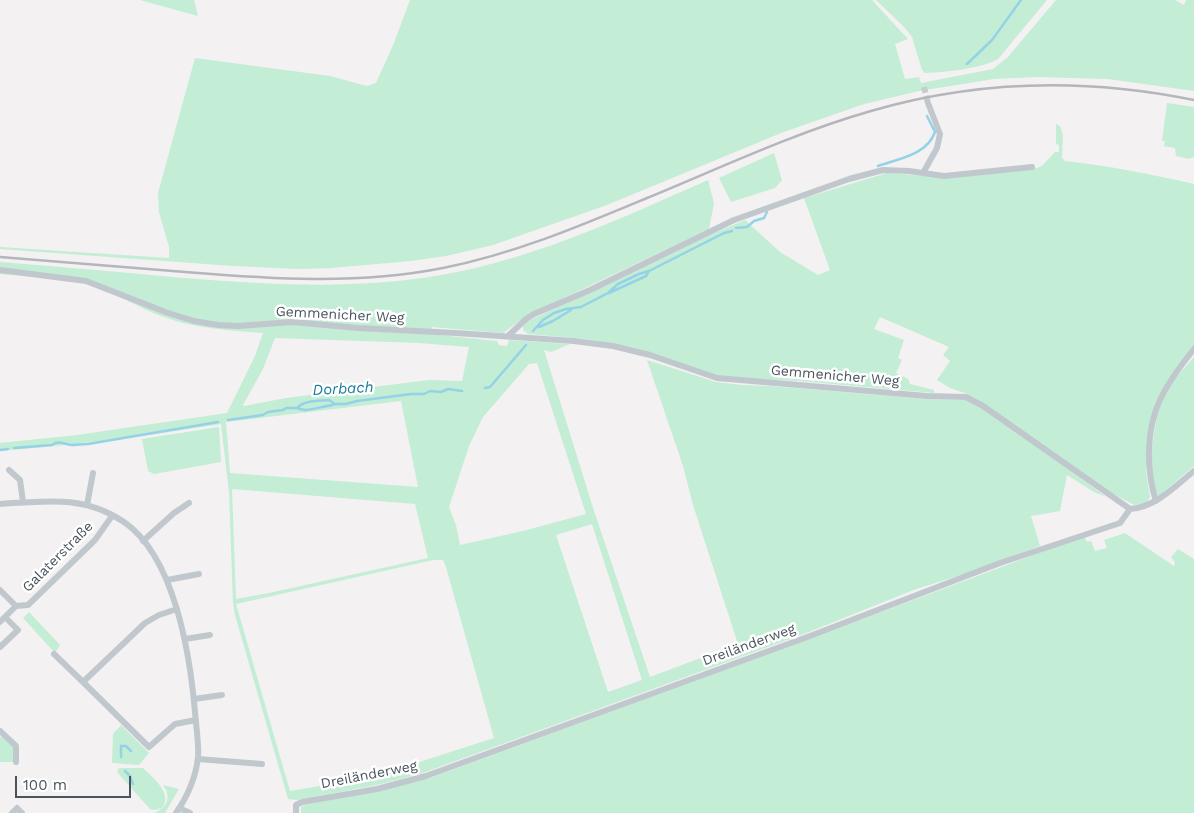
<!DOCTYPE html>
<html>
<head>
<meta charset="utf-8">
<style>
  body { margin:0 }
  #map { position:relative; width:1194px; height:813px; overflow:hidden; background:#f3f1f1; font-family:"Work Sans",sans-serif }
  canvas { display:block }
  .scale { position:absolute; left:15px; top:776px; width:116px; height:22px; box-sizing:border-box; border:2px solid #4a545d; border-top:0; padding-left:6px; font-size:15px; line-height:18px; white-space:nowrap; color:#4a545d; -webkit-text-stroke:4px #fff; paint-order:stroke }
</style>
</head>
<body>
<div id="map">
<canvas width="1194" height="813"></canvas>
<div class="scale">100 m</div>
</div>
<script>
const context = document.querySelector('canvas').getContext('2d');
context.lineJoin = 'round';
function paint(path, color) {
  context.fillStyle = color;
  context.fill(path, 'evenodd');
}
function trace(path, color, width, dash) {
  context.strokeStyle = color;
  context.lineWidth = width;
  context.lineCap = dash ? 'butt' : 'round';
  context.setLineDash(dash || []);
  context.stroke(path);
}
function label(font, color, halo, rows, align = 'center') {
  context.font = font + ' "Work Sans",sans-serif';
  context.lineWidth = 5;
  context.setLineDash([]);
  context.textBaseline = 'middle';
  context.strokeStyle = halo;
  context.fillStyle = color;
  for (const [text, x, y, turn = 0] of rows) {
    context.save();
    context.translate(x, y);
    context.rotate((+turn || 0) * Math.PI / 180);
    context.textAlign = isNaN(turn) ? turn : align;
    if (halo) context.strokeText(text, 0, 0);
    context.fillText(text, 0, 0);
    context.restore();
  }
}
const green = new Path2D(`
  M 140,0 L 194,0 L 198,16 Z
  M 410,0 L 872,0 L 908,39 L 895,44 L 905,79 L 919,77 L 921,83 L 993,69 L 1008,57 L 1056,0 L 1175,0 L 1184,5 L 1186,0 L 1194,0 L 1194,91 L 1108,79 L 1037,77 L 994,79 L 919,91 L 864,104 L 781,133 L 607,205 L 493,245 L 446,256 L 411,261 L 331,268 L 299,269 L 233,266 L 0,249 L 0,247 L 169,258 L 169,247 L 159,212 L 158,193 L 195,58 L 330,76 L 367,86 L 376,83 L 394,43 Z
  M 876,0 L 1047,0 L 998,59 C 979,69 947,72 925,73 L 922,70 L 912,37 L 904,27 Z
  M 1167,103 L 1194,107 L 1194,157 L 1189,159 L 1176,156 L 1175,148 L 1164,146 L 1165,141 L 1162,141 Z
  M 1056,124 L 1060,126 L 1063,135 L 1062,158 L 1065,161 C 1109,166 1151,174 1194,184 L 1194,346 L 1173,373 L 1148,441 L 1146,472 L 1150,497 C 1148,503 1141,504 1134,505 L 1071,471 L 1106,497 L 1094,492 L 1067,475 L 1060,511 L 1031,516 L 1040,546 L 971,572 L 916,589 L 809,632 L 420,774 L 377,785 L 297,800 L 288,799 L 235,615 L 233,602 L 229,492 L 221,424 C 147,436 74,445 0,451 L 0,443 L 77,435 L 227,413 L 255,356 L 263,333 C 229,330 194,329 161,316 C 136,307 114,291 87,284 C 59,277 29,277 0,274 L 0,262 C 54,266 108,271 162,276 C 254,284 349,291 441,275 C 534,259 622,218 708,180 L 714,203 L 709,229 L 526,316 L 503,333 L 432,327 L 431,334 L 497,341 L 499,345 L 507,346 L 509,340 L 570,344 L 551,352 L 544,350 L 594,511 L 650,677 L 738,644 L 693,505 L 683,466 L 647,360 L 716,382 L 742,385 L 770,386 L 926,399 L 958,400 L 967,394 L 950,388 L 937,380 L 950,361 L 943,355 L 949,347 L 880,317 L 874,329 L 904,340 L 898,358 L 902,360 L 896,373 L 908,379 L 910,384 L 934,390 L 934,393 L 799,381 L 749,379 L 718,376 L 635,348 L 586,339 L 528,334 L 523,330 L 523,327 L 526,322 L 693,242 L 745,220 L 780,252 L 818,275 L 830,270 L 804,198 L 887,173 L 942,177 L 1037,168 L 1042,166 L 1055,152 L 1059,152 L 1059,145 L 1056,144 ZM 275,338 L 419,343 L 469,347 L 462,381 L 429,380 L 286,398 L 244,406 L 243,405 L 263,369 ZM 537,363 L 586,514 L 523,531 L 460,545 L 456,525 L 449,507 L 469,446 L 483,417 L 529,364 ZM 401,401 L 418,487 L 230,473 L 226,422 ZM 232,489 L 415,504 L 428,558 L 269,593 L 236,599 ZM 592,524 L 642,680 L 608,692 L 556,535 ZM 433,560 L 443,560 L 446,567 L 494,738 L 373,777 L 290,791 L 236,604 Z
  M 774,153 L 782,180 L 775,188 L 731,202 L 719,178 Z
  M 1194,357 L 1194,466 L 1159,496 C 1144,482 1155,415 1163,397 C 1170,382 1184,369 1194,357 Z
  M 219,427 L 221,462 L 154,474 L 148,471 L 142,439 Z
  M 1125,533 L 1174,566 L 1175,562 L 1171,557 L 1178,549 L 1194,559 L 1194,813 L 301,813 L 301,807 L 304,805 L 430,778 L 812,638 L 1084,536 L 1087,542 L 1091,541 L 1095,551 L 1107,548 L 1104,540 Z
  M 29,612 L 60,645 L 55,653 L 23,618 Z
  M 121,725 L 149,753 L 139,765 L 112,763 L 113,734 Z
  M 4,735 L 16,746 L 16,762 L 0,762 L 0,737 Z
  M 119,768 L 143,768 C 153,778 173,793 162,808 L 154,810 L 150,809 L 117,772 Z
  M 163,785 L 179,789 L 165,813 L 154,813 C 167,808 172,797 163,785 Z`);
const stream = new Path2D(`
  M 967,64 L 992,40 L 1021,0
  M 878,166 C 898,159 927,155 935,132 L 927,116
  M 736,228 L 747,227 L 754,221 L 764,218 L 767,212
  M 609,293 L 646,276 L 649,271
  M 539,327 L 553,321 L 571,310
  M 533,331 L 543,320 L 554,313 L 566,309 L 581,307 L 608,293 L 618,284 L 639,274 L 649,271 L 724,233 L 732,231
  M 485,388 L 490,387 L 526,345
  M 297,408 C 300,409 303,410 306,410 C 307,410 334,405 335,404
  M 228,420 L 263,415 L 268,412 L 283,410 L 286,408 L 297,408 C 304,400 319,401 329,400 L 335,404 L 346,404 L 357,401 L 411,394 L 424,394 L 430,391 L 441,392 L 448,389 L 462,391
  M 14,448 L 52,445 C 58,440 64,444 71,445 C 77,445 82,444 88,444 L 218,422
  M 0,450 L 8,449
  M 121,757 L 121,746 L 126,746 L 131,751
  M 125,771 L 130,776 L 133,784`);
const minorTunnel = new Path2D(`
  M 924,87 L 928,103`);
const minor = new Path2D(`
  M 923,173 L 937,148 L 940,134 L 928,103
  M 0,270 L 86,281 L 168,313 L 194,321 L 218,325 L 238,326 L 292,322 L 358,328 L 456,333 L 574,341 L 613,346 L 650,355 L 717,378 L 927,396 L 966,397 L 983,406 L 1130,509
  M 508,336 L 526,319 L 534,314 L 590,290 L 734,220 L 849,179 L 883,170 L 909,171 L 944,176 L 1032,167
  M 9,470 L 20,480 L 23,502
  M 1156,501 C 1146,470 1146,430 1160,400 C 1168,382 1182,364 1194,349
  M 0,504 C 46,501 84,495 124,522 C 175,557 190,655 195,712 C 196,727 199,742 198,757 C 196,777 187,797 176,813
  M 87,505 L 93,473
  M 143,541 L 174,513 L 189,503
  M 167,580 L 199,574
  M 0,590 L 16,606 L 28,605 L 95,540 L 112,516
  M 177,609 L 159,615 L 145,623 L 83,682 L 149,747 L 175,724 L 196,720
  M 0,622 L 16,606
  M 185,639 L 210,635
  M 0,647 L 18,630 L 5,617
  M 54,654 L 83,682
  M 194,699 L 222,695
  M 0,731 L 16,746 L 16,762
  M 198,759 L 262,764
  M 179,808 L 190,813
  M 12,813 L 17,808 L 22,813
  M 296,813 L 296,805 L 302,802 L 377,789 L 426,776 L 810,636 L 1000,563 L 1120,523 L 1130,509 C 1156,507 1174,487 1194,471`);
const rail = new Path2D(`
  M 0,257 C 62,262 123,267 185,272 C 271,279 357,285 443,268 C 514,254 580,226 647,198 C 720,168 794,133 871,111 C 977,80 1086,78 1194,100`);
const streetNames = [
  ["Gemmenicher Weg",340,315,3],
  ["Gemmenicher Weg",835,376,5],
  ["Galaterstraße",58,557,-45],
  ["Dreiländerweg",749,645,-20],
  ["Dreiländerweg",369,775,-11]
];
const waterNames = [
  ["Dorbach",343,389,-3]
];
paint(green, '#c3edd5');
trace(stream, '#94d3e7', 2.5);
trace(minorTunnel, '#c9cacc', 6, [6, 3]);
trace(minor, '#c0c8ce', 6);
trace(rail, '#b4b6bb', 2.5);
label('14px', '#4a545d', '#fff', streetNames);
label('italic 15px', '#167c9d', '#fff', waterNames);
</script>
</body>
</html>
